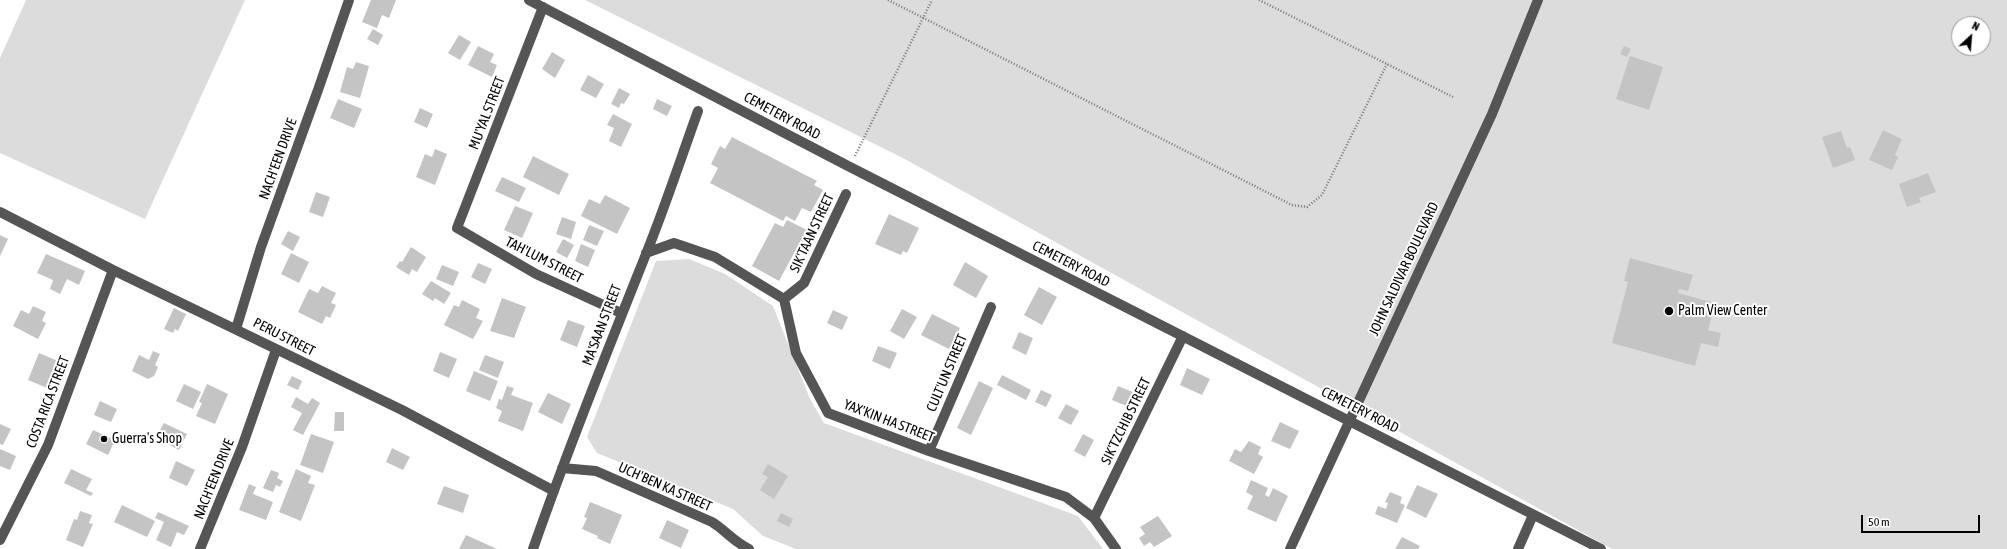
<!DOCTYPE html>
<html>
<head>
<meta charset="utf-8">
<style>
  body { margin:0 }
  #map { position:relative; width:2007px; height:549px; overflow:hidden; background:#fff; font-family:"Asap Condensed",sans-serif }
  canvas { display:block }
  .north { position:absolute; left:1951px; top:16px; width:40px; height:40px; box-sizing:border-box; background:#fff; border:1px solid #999; border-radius:50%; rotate:26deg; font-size:11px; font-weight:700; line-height:16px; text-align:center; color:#000 }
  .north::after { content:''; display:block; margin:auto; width:14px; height:18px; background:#000; clip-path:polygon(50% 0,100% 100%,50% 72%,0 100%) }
  .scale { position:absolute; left:1861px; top:515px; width:119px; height:18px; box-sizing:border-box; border:2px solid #000; border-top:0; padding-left:5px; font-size:12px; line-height:14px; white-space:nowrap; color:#000; -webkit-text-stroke:3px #fff; paint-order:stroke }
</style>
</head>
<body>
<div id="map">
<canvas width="2007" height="549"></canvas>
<div class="north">N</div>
<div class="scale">50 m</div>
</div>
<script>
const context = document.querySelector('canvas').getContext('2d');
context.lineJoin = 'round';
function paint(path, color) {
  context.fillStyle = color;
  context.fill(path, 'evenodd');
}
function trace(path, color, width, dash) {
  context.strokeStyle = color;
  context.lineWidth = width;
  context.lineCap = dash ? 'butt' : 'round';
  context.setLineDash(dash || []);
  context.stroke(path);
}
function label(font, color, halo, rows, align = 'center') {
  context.font = font + ' "Asap Condensed",sans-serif';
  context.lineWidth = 4;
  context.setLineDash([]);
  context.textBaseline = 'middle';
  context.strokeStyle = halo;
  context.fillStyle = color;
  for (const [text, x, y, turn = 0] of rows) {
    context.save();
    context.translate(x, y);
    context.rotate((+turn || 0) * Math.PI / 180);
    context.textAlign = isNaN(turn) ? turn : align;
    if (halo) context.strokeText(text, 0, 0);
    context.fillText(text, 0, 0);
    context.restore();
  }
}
const green = new Path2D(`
  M 26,0 L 245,0 L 145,219 L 0,153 L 0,58 Z
  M 585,0 L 2007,0 L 2007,549 L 1612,549 L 901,157 ZM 1959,24 L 1983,24 L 1983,48 L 1959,48 Z
  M 689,259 L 725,274 L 773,306 L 810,399 L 824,423 L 1078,516 L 1103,549 L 796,549 L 763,536 L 733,509 L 597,453 L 587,437 L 656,261 Z`);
const building = new Path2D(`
  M 371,0 L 396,0 L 389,18 L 382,15 L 377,28 L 362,22 Z
  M 373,29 L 383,35 L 378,45 L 367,39 Z
  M 459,35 L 471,42 L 460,60 L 448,53 Z
  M 478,46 L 494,54 L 490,62 L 497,65 L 492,77 L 468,65 Z
  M 1624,46 L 1631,49 L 1627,57 L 1620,54 Z
  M 552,52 L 565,60 L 555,78 L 542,69 Z
  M 1630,56 L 1663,67 L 1649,110 L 1616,99 Z
  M 356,62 L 369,66 L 360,98 L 340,92 L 347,67 L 353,69 Z
  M 588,75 L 604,84 L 596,98 L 580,90 Z
  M 619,88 L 630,94 L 624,104 L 621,103 L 619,108 L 611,104 Z
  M 338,99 L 362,109 L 354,128 L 330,118 Z
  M 657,99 L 672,106 L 667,116 L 653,109 Z
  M 420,108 L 433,114 L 427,128 L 414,122 Z
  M 613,114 L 632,124 L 621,147 L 609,141 L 614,128 L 607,125 Z
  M 1883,130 L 1902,139 L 1895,155 L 1898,157 L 1892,170 L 1869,160 Z
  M 1841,131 L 1847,148 L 1850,147 L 1855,160 L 1833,168 L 1822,137 Z
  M 732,137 L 817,181 L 814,185 L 823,190 L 811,212 L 802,208 L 795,221 L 786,216 L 783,221 L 710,183 L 718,168 L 711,164 L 720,146 L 725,149 Z
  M 435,149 L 447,154 L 435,185 L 416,177 L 425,154 L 432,157 Z
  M 533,156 L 569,174 L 559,195 L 523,177 Z
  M 1928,173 L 1936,192 L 1919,198 L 1921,202 L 1907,207 L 1899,184 Z
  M 502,177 L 526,188 L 519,202 L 495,191 Z
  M 316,192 L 330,197 L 323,217 L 309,212 Z
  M 605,195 L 630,208 L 617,234 L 581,216 L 589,199 L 600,204 Z
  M 515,206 L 533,213 L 522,238 L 504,230 Z
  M 889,214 L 919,228 L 907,253 L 903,251 L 901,255 L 875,244 Z
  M 562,217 L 576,222 L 571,239 L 556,234 Z
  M 787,220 L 809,231 L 803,242 L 801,240 L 779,281 L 752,266 L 775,223 L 783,227 Z
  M 589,225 L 604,231 L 597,246 L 583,240 Z
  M 288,231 L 300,237 L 293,251 L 281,244 Z
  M 0,235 L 8,239 L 0,256 Z
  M 563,239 L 574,245 L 567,258 L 556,252 Z
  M 581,244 L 595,250 L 588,267 L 575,261 Z
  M 411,247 L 426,257 L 417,272 L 412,269 L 409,275 L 396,267 L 400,261 L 402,262 Z
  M 291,253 L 309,262 L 299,283 L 281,274 Z
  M 46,254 L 85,271 L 79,285 L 67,279 L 60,294 L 50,289 L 53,280 L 37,273 Z
  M 1630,258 L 1693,275 L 1688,291 L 1679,289 L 1678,293 L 1715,303 L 1708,330 L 1721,333 L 1718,347 L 1701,343 L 1695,366 L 1612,343 L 1628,282 L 1624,281 Z
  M 965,262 L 988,276 L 976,298 L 953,285 Z
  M 478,263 L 492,269 L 485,284 L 471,277 Z
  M 442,265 L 459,272 L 453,286 L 436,279 Z
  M 431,281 L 451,293 L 444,304 L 435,298 L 433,301 L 422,294 Z
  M 322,286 L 336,293 L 331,303 L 336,305 L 330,318 L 326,316 L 322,324 L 298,312 L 309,289 L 318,293 Z
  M 1039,287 L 1057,297 L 1042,325 L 1024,315 Z
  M 502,298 L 526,307 L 514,338 L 490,331 Z
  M 462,300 L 480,309 L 476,318 L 483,321 L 473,339 L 444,325 L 454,305 L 459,307 Z
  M 33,306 L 46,312 L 42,321 L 46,323 L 38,339 L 13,326 L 21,310 L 29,314 Z
  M 174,308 L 186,314 L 178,331 L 175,329 L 173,333 L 164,329 Z
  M 902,309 L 917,317 L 904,339 L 890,331 Z
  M 833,310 L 848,317 L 842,330 L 827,323 Z
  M 932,314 L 960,328 L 949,349 L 921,335 Z
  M 568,320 L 585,326 L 577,347 L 560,340 Z
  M 1019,332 L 1033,338 L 1026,355 L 1012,348 Z
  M 878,346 L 897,353 L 890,369 L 872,361 Z
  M 153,351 L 160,354 L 155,365 L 158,367 L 154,376 L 148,379 L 132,371 L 139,355 L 149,360 Z
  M 440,352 L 457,359 L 449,378 L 433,371 Z
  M 39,353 L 58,361 L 47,388 L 28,380 Z
  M 485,355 L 504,362 L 498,378 L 479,370 Z
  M 1187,368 L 1210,379 L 1202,395 L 1180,385 Z
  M 474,371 L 498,381 L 490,401 L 466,391 Z
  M 1002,375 L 1031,390 L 1026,400 L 997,385 Z
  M 292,376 L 302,381 L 298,390 L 287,385 Z
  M 979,381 L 993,388 L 971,435 L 957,428 Z
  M 184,384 L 201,392 L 193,409 L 176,401 Z
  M 207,384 L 228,394 L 215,424 L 196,416 L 202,403 L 199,402 Z
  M 507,386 L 514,388 L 511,395 L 533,403 L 523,431 L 498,421 L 502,411 L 496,408 L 499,399 L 502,400 Z
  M 1118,386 L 1135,393 L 1129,407 L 1112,400 Z
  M 1041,390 L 1052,395 L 1046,407 L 1035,402 Z
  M 548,393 L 571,404 L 562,424 L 538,412 Z
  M 296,397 L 308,404 L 312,398 L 320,403 L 303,435 L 293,430 L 302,413 L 291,407 Z
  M 100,401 L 117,409 L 111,422 L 94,415 Z
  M 1066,404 L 1079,411 L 1071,425 L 1058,418 Z
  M 335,412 L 344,412 L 344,431 L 334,431 Z
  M 1280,422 L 1299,431 L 1290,449 L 1271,441 Z
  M 164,423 L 187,434 L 179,450 L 161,440 L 165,432 L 160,430 Z
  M 0,424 L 11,429 L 3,445 L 0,444 Z
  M 93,430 L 115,440 L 108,455 L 86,444 Z
  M 311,434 L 334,442 L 323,473 L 300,465 Z
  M 1083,434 L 1094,440 L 1085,457 L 1074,451 Z
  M 1249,441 L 1261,447 L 1258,454 L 1263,457 L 1254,474 L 1229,461 L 1235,449 L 1241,452 Z
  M 392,448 L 410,457 L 403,470 L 386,462 Z
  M 0,449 L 16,456 L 10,470 L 0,466 Z
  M 176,461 L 195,470 L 187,486 L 169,478 Z
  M 768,464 L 788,476 L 774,499 L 760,490 L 768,477 L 762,474 Z
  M 71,469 L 92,479 L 86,490 L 93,493 L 91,496 L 64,483 Z
  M 296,469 L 311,476 L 308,483 L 315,485 L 301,521 L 279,512 Z
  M 271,470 L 279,473 L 277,478 L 283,481 L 280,487 L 276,485 L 273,492 L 263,488 Z
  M 1251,480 L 1268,488 L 1265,495 L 1269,497 L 1273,488 L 1288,496 L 1276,522 L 1247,509 L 1253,496 L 1246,492 Z
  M 249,484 L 256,487 L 253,494 L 273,502 L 266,520 L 239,510 Z
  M 1417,485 L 1438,494 L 1426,518 L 1406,508 Z
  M 444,486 L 469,495 L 463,513 L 437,504 Z
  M 1390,492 L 1402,497 L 1400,503 L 1405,505 L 1397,523 L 1375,514 L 1378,506 L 1386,509 L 1388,503 L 1385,502 Z
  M 590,502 L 622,515 L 610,544 L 597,538 L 598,536 L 582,529 L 587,518 L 584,517 Z
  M 122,505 L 155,521 L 147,537 L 114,522 Z
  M 80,511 L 92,515 L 89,523 L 93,524 L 83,547 L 66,540 L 74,519 L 77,520 Z
  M 158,512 L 189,526 L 184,535 L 177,532 L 171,547 L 156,540 L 164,522 L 155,518 Z
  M 781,513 L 793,519 L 789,527 L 777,521 Z
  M 1158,516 L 1172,536 L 1154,547 L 1150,542 L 1144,546 L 1139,538 L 1145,534 L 1140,527 Z
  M 667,520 L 689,530 L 681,548 L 659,538 Z
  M 466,535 L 497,549 L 459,549 Z
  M 1402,537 L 1420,546 L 1418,549 L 1395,549 Z`);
const path = new Path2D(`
  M 888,0 L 1292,205 L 1307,207 L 1322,195 L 1387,64
  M 1259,0 L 1453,97
  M 855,156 L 932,0`);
const minor = new Path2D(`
  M 529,0 L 850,167 L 1601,549
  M 543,7 L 457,228 L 536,274 L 621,313
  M 0,212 L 113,270 L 402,410 L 554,491
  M 646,253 L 674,243 L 715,257 L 784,299 L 796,353 L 828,413 L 929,451 L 1066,497 L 1094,518 L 1116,549
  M 784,299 L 804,283 L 846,194
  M 236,329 L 261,247 L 318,90 L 349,0
  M 929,451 L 991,307
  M 562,468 L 596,471 L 712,522 C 725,530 734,542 749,549
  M 1094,518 L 1183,336
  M 0,540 L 48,445 L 113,270
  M 200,549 L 242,447 L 276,350
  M 533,549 C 568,449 607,352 646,254 C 665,207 681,158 698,111
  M 1290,549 L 1492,114 L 1538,0
  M 1518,549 L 1533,515`);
const markers = [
  [1669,311,5,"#000"],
  [104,439,4,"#000"]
];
const streetNames = [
  ["MU'YAL STREET",487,113,-69],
  ["CEMETERY ROAD",782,116,28],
  ["NACH'EEN DRIVE",278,159,-70],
  ["SIK'TAAN STREET",812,233,-65],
  ["TAH'LUM STREET",544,260,27],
  ["CEMETERY ROAD",1071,264,27],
  ["JOHN SALDIVAR BOULEVARD",1404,269,-65],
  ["MA'SAAN STREET",602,325,-69],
  ["PERU STREET",284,337,27],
  ["CULT'UN STREET",947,373,-67],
  ["COSTA RICA STREET",48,402,-69],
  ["CEMETERY ROAD",1360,410,27],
  ["YAX'KIN HA STREET",889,421,21],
  ["SIK'TZCHIB STREET",1126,421,-64],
  ["NACH'EEN DRIVE",214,479,-68],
  ["UCH'BEN KA STREET",665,487,24]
];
const poiNames = [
  ["Palm View Center",1678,311],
  ["Guerra's Shop",112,439]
];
paint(green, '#dcdcdc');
paint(building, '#c4c4c4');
trace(path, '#777', 2.5, [1, 2]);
trace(minor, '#555', 10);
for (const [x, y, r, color] of markers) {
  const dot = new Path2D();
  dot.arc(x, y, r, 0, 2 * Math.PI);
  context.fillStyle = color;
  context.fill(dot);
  trace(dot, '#fff', 1.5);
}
label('14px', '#000', '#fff', streetNames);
label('14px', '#000', '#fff', poiNames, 'left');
</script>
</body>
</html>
